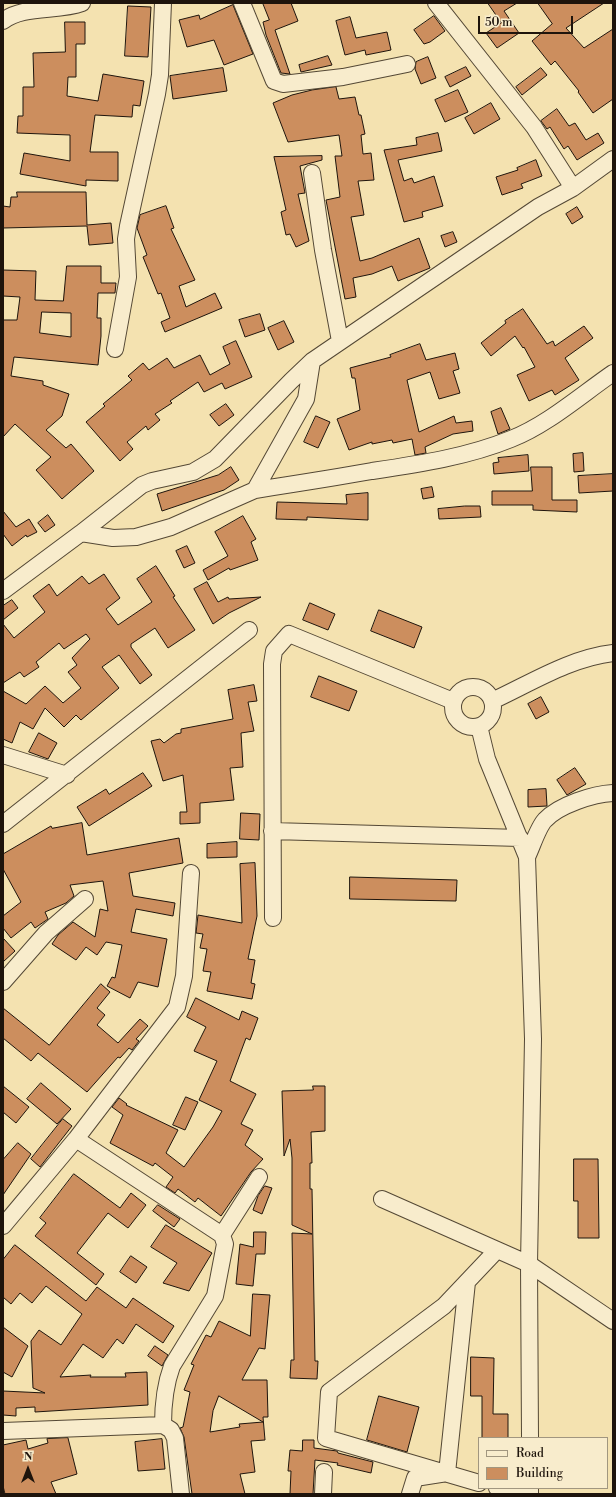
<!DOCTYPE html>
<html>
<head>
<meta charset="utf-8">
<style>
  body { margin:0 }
  #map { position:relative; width:616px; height:1497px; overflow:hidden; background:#f4e2b0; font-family:"Libre Bodoni",serif }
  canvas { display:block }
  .frame { position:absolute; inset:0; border:4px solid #1e140c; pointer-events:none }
  .legend { position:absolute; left:478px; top:1437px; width:130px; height:52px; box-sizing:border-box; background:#f8eccc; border:1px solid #a1967f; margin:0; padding:5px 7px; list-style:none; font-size:12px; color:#1e140c }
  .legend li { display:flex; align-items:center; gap:8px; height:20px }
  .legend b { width:20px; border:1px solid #a1967f }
  .north { position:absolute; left:8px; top:1449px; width:40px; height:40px; -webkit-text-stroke:3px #f8eccc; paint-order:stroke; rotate:0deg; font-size:11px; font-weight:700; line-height:16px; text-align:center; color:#1e140c }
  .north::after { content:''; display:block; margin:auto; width:14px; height:18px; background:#1e140c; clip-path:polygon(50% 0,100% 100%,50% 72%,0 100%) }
  .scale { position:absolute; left:478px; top:16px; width:95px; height:18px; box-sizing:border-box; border:2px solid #1e140c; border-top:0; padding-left:5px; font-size:12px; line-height:14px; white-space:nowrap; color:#1e140c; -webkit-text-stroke:3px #f8eccc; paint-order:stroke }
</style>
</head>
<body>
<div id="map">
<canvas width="616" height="1497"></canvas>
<div class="frame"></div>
<ul class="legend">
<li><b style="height:5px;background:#f8eccc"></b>Road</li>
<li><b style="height:11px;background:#cc8e5e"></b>Building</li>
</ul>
<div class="north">N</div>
<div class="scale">50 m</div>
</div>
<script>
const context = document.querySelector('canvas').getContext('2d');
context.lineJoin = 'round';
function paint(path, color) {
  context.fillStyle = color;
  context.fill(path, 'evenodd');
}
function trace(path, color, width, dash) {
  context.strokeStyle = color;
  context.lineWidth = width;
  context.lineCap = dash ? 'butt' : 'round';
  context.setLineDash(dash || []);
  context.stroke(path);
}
const building = new Path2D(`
  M 263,3 L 291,3 L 298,21 L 275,30 L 290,74 L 281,73 L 266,35 L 263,22 L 269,20 Z
  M 488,3 L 517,3 L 504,11 L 519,33 L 497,48 L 486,33 L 501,23 Z
  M 538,3 L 604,3 L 566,28 L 584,48 L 613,29 L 613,99 L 593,113 L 578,92 L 579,91 L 555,61 L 551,65 L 532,41 L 552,24 Z
  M 233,5 L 253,54 L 224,65 L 214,40 L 187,47 L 179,20 L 199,15 L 200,19 Z
  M 128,6 L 151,7 L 148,57 L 125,56 Z
  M 434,16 L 445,31 L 430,42 L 424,44 L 414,30 Z
  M 350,17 L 356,38 L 387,32 L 391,50 L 366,55 L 365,50 L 345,55 L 336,21 Z
  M 65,22 L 85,22 L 85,44 L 76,44 L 76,77 L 68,77 L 67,96 L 98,101 L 103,74 L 144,81 L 140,106 L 133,105 L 132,117 L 95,115 L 90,152 L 118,152 L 118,181 L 86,180 L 86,186 L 20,174 L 24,153 L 70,161 L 70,135 L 17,133 L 18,116 L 23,116 L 23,87 L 34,87 L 33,53 L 65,52 Z
  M 328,56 L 332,65 L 301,72 L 299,65 Z
  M 428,57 L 436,78 L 421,84 L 415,69 L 416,62 Z
  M 466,67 L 471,76 L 450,87 L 445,77 Z
  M 223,68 L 227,91 L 173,99 L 170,76 Z
  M 541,68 L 547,75 L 522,95 L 516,87 Z
  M 336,87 L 339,99 L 355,97 L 359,115 L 361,115 L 365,134 L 361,135 L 363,154 L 371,153 L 374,180 L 358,181 L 364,215 L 351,217 L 360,261 L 372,258 L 419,238 L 430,268 L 398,281 L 392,266 L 372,274 L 353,278 L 356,297 L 345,299 L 326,200 L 340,197 L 335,156 L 342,156 L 339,135 L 288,142 L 273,103 L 292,95 L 312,90 Z
  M 458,90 L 468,112 L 445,122 L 435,100 Z
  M 491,103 L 500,119 L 474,134 L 465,118 Z
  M 557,109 L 569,126 L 575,123 L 586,140 L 598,133 L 604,143 L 577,160 L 568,146 L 564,149 L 550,127 L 547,129 L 541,121 Z
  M 438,133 L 442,151 L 398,160 L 404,181 L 412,178 L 414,183 L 434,176 L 443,206 L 422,212 L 423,217 L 404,222 L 384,150 L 417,145 L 416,138 Z
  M 322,156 L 322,160 L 300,166 L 305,193 L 298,194 L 309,241 L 296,247 L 290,234 L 286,235 L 281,212 L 286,210 L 274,157 Z
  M 536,160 L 542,176 L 521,184 L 523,188 L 502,195 L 496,177 L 518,170 L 517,168 Z
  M 17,192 L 86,192 L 87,225 L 111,223 L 113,243 L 89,245 L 87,226 L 3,228 L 3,206 L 10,207 L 11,197 L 17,197 Z
  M 166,206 L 174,228 L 171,229 L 195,280 L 179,286 L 186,307 L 215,293 L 222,308 L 165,332 L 161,322 L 170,318 L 161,293 L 158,294 L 143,257 L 147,255 L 137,228 L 140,215 Z
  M 577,207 L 583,217 L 572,224 L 566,214 Z
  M 453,232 L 457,242 L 445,247 L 441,236 Z
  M 67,266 L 101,266 L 101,283 L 116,283 L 115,293 L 98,293 L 97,318 L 101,318 L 101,336 L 98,365 L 14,357 L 11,376 L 43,381 L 43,385 L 69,394 L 62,416 L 46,430 L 66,448 L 71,444 L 94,471 L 62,499 L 36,470 L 51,457 L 15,424 L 3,437 L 3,320 L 17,320 L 20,297 L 3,296 L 3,270 L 36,271 L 35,300 L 63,301 ZM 42,312 L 71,313 L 71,337 L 40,333 Z
  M 523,309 L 547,344 L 553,341 L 555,346 L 584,326 L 593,338 L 565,358 L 579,380 L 555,395 L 552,390 L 529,401 L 517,375 L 535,367 L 524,347 L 523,348 L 515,336 L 491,356 L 481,343 L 506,323 L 505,321 Z
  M 260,314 L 265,330 L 245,337 L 239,320 Z
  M 284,321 L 294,342 L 278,350 L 268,328 Z
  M 236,341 L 252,377 L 225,389 L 222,383 L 204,392 L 198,382 L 170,401 L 172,403 L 155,414 L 160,420 L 148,430 L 146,426 L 127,442 L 133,449 L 120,461 L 86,422 L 105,406 L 103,404 L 132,380 L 128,376 L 143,363 L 149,370 L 167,358 L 174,368 L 200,355 L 210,375 L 230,364 L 223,347 Z
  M 420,344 L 426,360 L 455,353 L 459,369 L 453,371 L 460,393 L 439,399 L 430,372 L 407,380 L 419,432 L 454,416 L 456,423 L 472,421 L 473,431 L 453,434 L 425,447 L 426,453 L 415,455 L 412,439 L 393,443 L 392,440 L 372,444 L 372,442 L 349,450 L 337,419 L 360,410 L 355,378 L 352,378 L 350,368 L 391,357 L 390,355 Z
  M 226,404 L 234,415 L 219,426 L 210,415 Z
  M 501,408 L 510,429 L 498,434 L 491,412 Z
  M 316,416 L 330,422 L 318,448 L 304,442 Z
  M 583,453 L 584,471 L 574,472 L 573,454 Z
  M 528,455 L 529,471 L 494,474 L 493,463 L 499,462 L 498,458 Z
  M 231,467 L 239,480 L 224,490 L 162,511 L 157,494 L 218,475 Z
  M 531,467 L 552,467 L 552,500 L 577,500 L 577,512 L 533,510 L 533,505 L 492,505 L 492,491 L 532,491 Z
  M 613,474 L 613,491 L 579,493 L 578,476 Z
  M 432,487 L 434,497 L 423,499 L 421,489 Z
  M 368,493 L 368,520 L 307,517 L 307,520 L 276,519 L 277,502 L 347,504 L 346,495 Z
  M 465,506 L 480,506 L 481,517 L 439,519 L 438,509 Z
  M 3,511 L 16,527 L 29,519 L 37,532 L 27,537 L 26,535 L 12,546 L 3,534 Z
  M 48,515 L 55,525 L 45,532 L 38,523 Z
  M 243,516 L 256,539 L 251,542 L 258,560 L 230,570 L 229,568 L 208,580 L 203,570 L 228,556 L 215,532 Z
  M 187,546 L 195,563 L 184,568 L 176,551 Z
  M 156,566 L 175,596 L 173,597 L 195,630 L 168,648 L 155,628 L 131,644 L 131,647 L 152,675 L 140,684 L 119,655 L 102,667 L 119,688 L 81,720 L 76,715 L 64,727 L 45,708 L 33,729 L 20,722 L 12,743 L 3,739 L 3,691 L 26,704 L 45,686 L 63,703 L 81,688 L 68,672 L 77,665 L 72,658 L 90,639 L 86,634 L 64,649 L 59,643 L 36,662 L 39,667 L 24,677 L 20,672 L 3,683 L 3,624 L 14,638 L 45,612 L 33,596 L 49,584 L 57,596 L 82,576 L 89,584 L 104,574 L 120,598 L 106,609 L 118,625 L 152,602 L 137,579 Z
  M 207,582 L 218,602 L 228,597 L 229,599 L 261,597 L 229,613 L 213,624 L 194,589 Z
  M 12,600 L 18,608 L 3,620 L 3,606 Z
  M 310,603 L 335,614 L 328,630 L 303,620 Z
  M 379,610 L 422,627 L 414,648 L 371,631 Z
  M 319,676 L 357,691 L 349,711 L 311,697 Z
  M 254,685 L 257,701 L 248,702 L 254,731 L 241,733 L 243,767 L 230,768 L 234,800 L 200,803 L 200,823 L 180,824 L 180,812 L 187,812 L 183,775 L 163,781 L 151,741 L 160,739 L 164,743 L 176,734 L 181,733 L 181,729 L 233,719 L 228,690 Z
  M 541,697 L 549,712 L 536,719 L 528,704 Z
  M 39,733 L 57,743 L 48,759 L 29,752 Z
  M 575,768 L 586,784 L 567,795 L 557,780 Z
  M 143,773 L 152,786 L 89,826 L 77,807 L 106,789 L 109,794 Z
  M 546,789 L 547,806 L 528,807 L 528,790 Z
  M 241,813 L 260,814 L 259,840 L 240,839 Z
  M 82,823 L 87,855 L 179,838 L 183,863 L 129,873 L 133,896 L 175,903 L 173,916 L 136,909 L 131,932 L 167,939 L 158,987 L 138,982 L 130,998 L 107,986 L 112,977 L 115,978 L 122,945 L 106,942 L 97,955 L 86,947 L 76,960 L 52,944 L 58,935 L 73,922 L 95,937 L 100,909 L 108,911 L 103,881 L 70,885 L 74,896 L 66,903 L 45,912 L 48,919 L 35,928 L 31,922 L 11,938 L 3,928 L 3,916 L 21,902 L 3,869 L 3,854 L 51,826 L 52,828 Z
  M 237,842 L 237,857 L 207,858 L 207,844 Z
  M 255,863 L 257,916 L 248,959 L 255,960 L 251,983 L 255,984 L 252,999 L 207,991 L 211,972 L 203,971 L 207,949 L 200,948 L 203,934 L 196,933 L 198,915 L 242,923 L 240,864 Z
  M 350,877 L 457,880 L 456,901 L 350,899 Z
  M 3,938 L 15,951 L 3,962 Z
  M 101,984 L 110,992 L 97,1008 L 105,1015 L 97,1025 L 118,1043 L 140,1019 L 148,1026 L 136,1039 L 139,1041 L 132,1050 L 129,1048 L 120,1058 L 118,1057 L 87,1092 L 38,1053 L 31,1061 L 3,1038 L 3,1008 L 49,1045 Z
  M 196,998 L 239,1020 L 242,1011 L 258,1018 L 250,1040 L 246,1038 L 230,1081 L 256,1094 L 241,1124 L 253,1130 L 245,1145 L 263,1159 L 251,1172 L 221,1216 L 198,1198 L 195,1202 L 178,1189 L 175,1193 L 166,1187 L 173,1177 L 155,1163 L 153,1166 L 110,1143 L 123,1115 L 112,1107 L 119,1098 L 127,1104 L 126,1105 L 178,1130 L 166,1153 L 184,1167 L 213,1127 L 222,1111 L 199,1100 L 217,1061 L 194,1051 L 206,1027 L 187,1017 Z
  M 41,1083 L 71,1109 L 57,1124 L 27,1099 Z
  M 3,1086 L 29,1107 L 16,1123 L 3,1112 Z
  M 313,1086 L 325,1086 L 325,1131 L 311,1132 L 312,1163 L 310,1163 L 310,1189 L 312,1189 L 315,1361 L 318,1361 L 317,1379 L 290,1378 L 291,1360 L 294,1360 L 292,1233 L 312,1234 L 292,1225 L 292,1158 L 290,1139 L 284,1156 L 282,1091 L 313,1090 Z
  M 186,1097 L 198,1102 L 185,1130 L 173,1125 Z
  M 63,1119 L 72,1126 L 40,1167 L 31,1159 Z
  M 18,1143 L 31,1154 L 3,1195 L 3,1160 Z
  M 574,1159 L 598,1159 L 599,1238 L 578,1238 L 578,1201 L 574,1201 Z
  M 74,1174 L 120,1208 L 131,1193 L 146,1205 L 128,1228 L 108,1213 L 77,1253 L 104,1274 L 96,1285 L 35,1236 L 46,1223 L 40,1218 Z
  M 265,1186 L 272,1188 L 262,1214 L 253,1210 L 258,1196 Z
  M 158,1205 L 180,1219 L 174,1227 L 153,1211 Z
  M 166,1225 L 212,1253 L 189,1291 L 163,1283 L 177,1263 L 151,1247 Z
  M 254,1232 L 266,1232 L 265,1254 L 256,1254 L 253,1286 L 236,1284 L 240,1244 L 253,1247 Z
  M 15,1245 L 86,1301 L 97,1287 L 126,1308 L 133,1298 L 174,1326 L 163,1343 L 136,1324 L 123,1344 L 117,1339 L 103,1358 L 83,1344 L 60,1377 L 91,1375 L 90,1377 L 126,1377 L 125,1373 L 147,1372 L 148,1405 L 35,1412 L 35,1407 L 16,1408 L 16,1416 L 3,1415 L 3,1391 L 45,1393 L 33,1388 L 31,1341 L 39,1330 L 61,1345 L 82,1314 L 46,1286 L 32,1303 L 20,1293 L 11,1304 L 3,1297 L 3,1260 Z
  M 131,1256 L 147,1267 L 136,1283 L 120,1272 Z
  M 253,1294 L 270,1295 L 265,1349 L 259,1348 L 242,1380 L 267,1380 L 268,1417 L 263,1417 L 265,1440 L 251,1441 L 255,1472 L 240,1474 L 245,1494 L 192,1494 L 184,1437 L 180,1428 L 183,1427 L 190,1392 L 184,1390 L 194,1365 L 191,1364 L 206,1335 L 211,1337 L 219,1321 L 250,1336 ZM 219,1396 L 263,1422 L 239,1424 L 240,1427 L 210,1432 L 213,1411 Z
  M 3,1327 L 28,1346 L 12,1377 L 3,1372 Z
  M 155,1346 L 168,1355 L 162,1366 L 148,1356 Z
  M 471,1357 L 494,1358 L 493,1414 L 508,1414 L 508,1438 L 482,1438 L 482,1396 L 471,1396 Z
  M 379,1396 L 419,1407 L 407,1452 L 367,1440 Z
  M 68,1438 L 77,1474 L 51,1482 L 56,1494 L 5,1494 L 3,1486 L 3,1445 L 26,1440 L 28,1449 L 48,1443 L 47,1439 Z
  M 162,1439 L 165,1469 L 138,1471 L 135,1442 Z
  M 303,1440 L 314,1440 L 314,1448 L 337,1451 L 338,1453 L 373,1462 L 371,1473 L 337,1465 L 338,1463 L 315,1460 L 313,1494 L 290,1494 L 291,1471 L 288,1471 L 290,1450 L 302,1451 Z`);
const minor = new Path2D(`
  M 242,3 L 274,81 L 283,84 L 343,77 L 407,64
  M 436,3 L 534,127 L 573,188
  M 3,21 C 23,5 58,12 82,3
  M 312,173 L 323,250 L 340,341
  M 115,349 L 128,277 L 126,239 L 128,226 L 157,94 L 160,75 L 163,3
  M 255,490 C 294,484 333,478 372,471 C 419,464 467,457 511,439 C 547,425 581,395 613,373
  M 81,533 L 142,485 L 152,481 L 193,472 L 215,459 L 291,381 L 312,361 L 538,207 L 573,188 L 613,159
  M 3,591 L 81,533 L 113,538 L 136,537 L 171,527 L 255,490 L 306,399 L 312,361
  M453 707a20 20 0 1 1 40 0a20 20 0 1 1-40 0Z
  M 492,701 C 531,683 570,658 613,653
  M 479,726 L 487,759 L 527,857 L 533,1039 L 529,1264 L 530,1438
  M 3,755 L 67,775
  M 3,824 L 249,630
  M 272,831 L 520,838
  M 527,857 C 532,847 538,827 545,820 C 559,805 593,794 613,793
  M 273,918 L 272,664 L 274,651 L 289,634 L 453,701
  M 3,982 L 46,933 L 85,899
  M 76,1139 L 222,1235
  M 382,1199 L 529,1264 L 613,1321
  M 3,1226 L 76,1139 L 177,1007 L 184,976 L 191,873
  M 3,1431 L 163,1425
  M 479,1483 L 326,1438 L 329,1392 L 444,1306 L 497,1250
  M 497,1488 L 517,1494
  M 530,1488 L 530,1494
  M 181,1494 L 175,1438 L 171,1430 L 163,1425 C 163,1404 165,1385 172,1366 L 215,1296 L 225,1244 L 222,1235 L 259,1177
  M 323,1494 L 324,1472
  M 410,1494 L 415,1478 L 447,1473 L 467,1282`);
paint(building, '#cc8e5e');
trace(building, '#1e140c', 1);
trace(minor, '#544835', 18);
trace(minor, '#f8eccc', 16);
</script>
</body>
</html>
